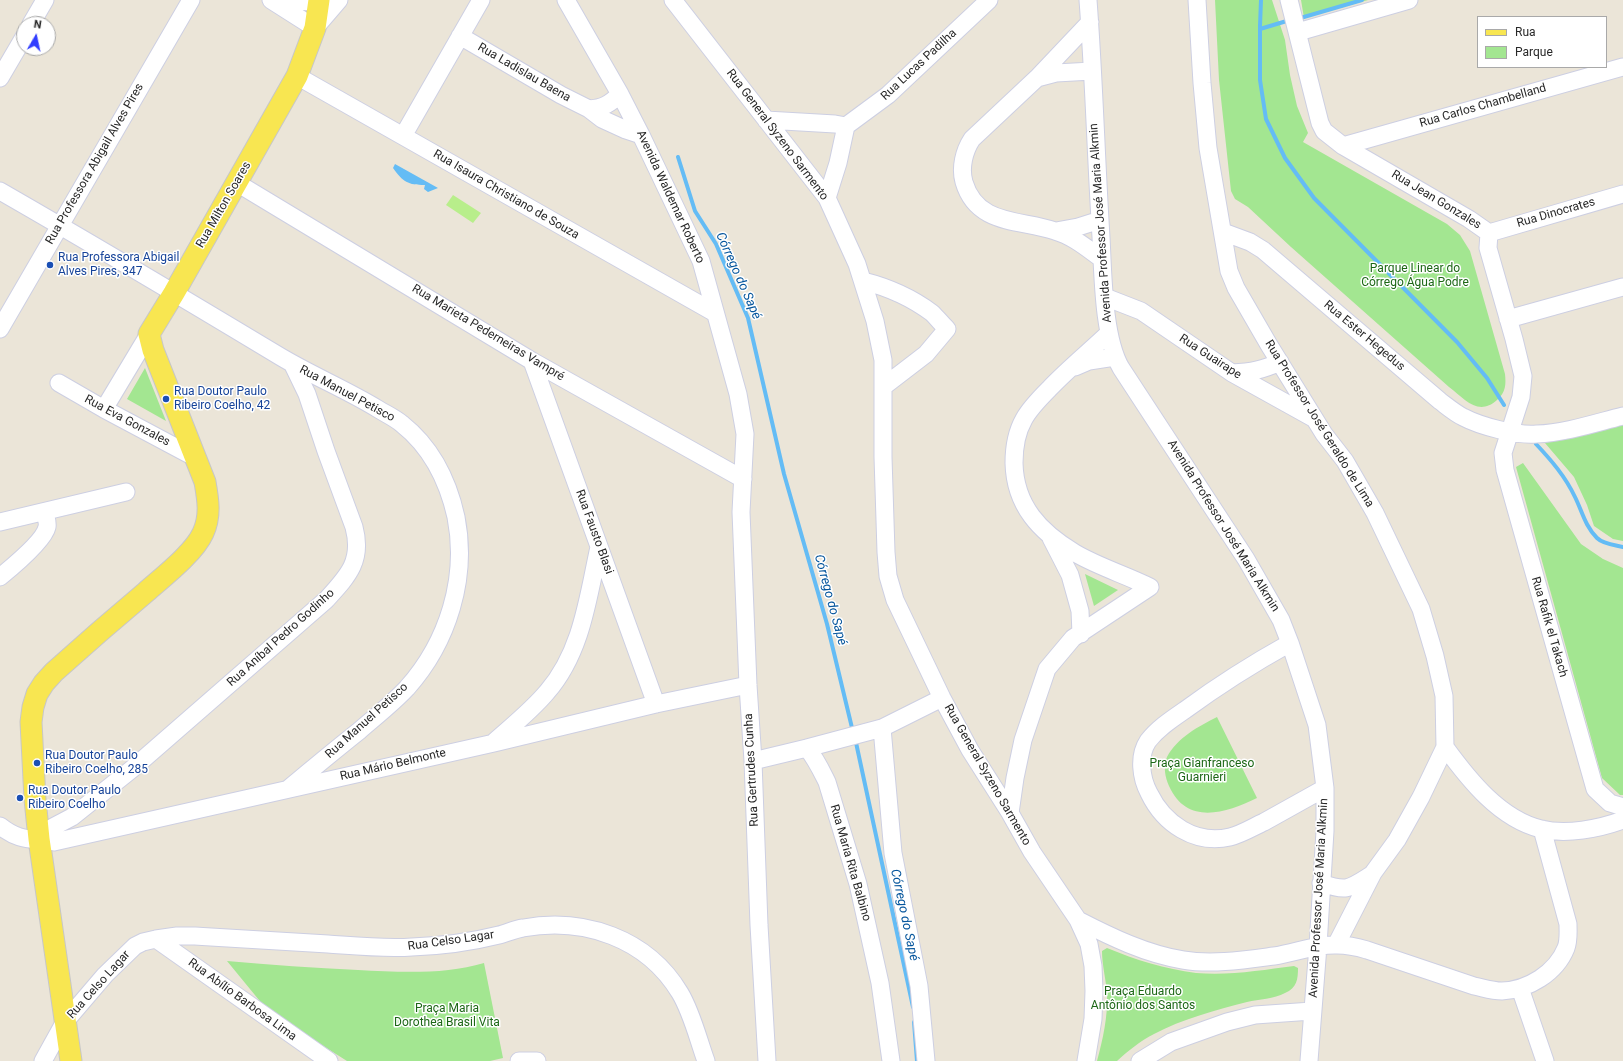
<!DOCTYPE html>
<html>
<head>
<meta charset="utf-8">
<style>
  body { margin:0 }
  #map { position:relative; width:1623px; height:1061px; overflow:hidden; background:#ebe5d8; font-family:Roboto,sans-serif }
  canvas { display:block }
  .legend { position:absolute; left:1477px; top:16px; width:130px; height:52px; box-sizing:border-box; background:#fff; border:1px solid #a9a9a9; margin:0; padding:5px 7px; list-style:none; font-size:12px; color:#282828 }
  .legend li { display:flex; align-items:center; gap:8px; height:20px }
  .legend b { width:20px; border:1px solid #a9a9a9 }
  .north { position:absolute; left:16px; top:16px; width:40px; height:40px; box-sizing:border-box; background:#fff; border:1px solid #a9a9a9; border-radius:50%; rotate:9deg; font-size:11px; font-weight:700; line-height:16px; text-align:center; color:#282828 }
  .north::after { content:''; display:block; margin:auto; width:14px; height:18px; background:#313eff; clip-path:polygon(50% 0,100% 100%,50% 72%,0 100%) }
</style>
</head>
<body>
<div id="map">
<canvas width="1623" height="1061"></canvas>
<ul class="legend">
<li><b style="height:5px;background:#f8e651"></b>Rua</li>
<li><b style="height:11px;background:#a3e691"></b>Parque</li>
</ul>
<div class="north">N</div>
</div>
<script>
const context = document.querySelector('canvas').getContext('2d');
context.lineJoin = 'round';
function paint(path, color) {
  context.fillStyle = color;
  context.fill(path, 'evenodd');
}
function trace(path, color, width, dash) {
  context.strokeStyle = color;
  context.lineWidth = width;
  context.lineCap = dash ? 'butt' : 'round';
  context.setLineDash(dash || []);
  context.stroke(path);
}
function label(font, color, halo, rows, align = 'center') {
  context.font = font + ' Roboto,sans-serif';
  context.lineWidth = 3;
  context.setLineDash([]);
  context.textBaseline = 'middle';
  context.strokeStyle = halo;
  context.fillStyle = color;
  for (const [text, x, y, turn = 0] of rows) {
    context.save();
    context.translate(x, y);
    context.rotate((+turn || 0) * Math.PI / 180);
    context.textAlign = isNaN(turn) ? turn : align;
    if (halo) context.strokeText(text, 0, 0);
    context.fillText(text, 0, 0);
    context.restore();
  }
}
const green = new Path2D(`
  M 1215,0 L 1272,0 L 1285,40 L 1290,75 L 1297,106 L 1308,133 L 1303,142 L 1447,224 L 1460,235 L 1470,251 L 1505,374 C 1506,384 1506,392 1497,400 C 1478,417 1465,399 1449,387 L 1291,247 L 1248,207 L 1235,199 L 1231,191 L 1219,80 Z
  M 1301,0 L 1368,0 L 1304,18 Z
  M 145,368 L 166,421 L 127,399 Z
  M 1623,425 L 1623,541 L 1613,539 L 1594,526 L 1587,505 L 1574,477 L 1545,443 Z
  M 1523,463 L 1581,544 L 1603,559 L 1623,568 L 1623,795 L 1620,795 L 1602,778 L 1516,467 Z
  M 1085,574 L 1118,590 L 1094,606 Z
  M 1217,717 L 1257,798 C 1226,813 1187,826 1169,786 C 1165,777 1163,766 1167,757 C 1177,738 1199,726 1217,717 Z
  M 1107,948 C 1136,960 1165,969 1196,973 C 1229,976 1262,970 1294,966 L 1298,968 C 1298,979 1297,988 1285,993 C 1274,999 1259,999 1247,1002 C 1216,1010 1182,1019 1154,1034 C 1140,1041 1128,1051 1117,1061 L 1097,1061 C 1103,1039 1108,1016 1107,994 C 1106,979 1102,965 1102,951 Z
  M 227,961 C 271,965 314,968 358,970 C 398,972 445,975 484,963 L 503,1058 L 490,1061 L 347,1061 L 268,1011 Z`);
const pitch = new Path2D(`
  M 453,195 L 481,213 L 473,223 L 446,205 Z`);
const water = new Path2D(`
  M 395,164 L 438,188 L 428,192 L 424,189 L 425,185 C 408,185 403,182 393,168 Z`);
const stream = new Path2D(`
  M 1261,0 L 1260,26 L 1260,80 L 1266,119 L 1285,158 L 1314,198 L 1457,342 L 1487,378 L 1504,405
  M 1297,19 L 1362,0
  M 1260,29 L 1290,20
  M 678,157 L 695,211 L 716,244 L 748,318 L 784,474 L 827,624 L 853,732
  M 1536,444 C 1551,460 1565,476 1575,497 C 1582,511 1585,526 1597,538 C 1603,544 1615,545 1623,547
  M 855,738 L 913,1007
  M 914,1022 L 917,1061`);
const minor = new Path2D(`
  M 271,0 L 315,28 L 339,0
  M 292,0 L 318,3
  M 566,0 L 620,94 L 641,135 L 701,261 L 738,394 L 745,434 L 741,512 L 748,685 L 753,761 L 759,925 L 767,1061
  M 673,0 L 827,198 L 857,264 L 875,321 L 883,360 L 883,457 L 886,552 L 888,576 L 895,600 L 942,698 L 970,750 L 1010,813 L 1032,852 L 1078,920 L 1089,944 L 1093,966 L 1094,991 L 1093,1019 L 1086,1061
  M 1088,0 C 1094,79 1096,158 1101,237 C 1103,274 1103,337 1121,368 L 1246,559 L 1281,620 L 1290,643 L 1317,725 L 1325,788 L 1325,831 L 1318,946 L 1309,1061
  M 1197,0 L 1202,83 L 1208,148 L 1229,271 L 1236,288 L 1269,345 L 1324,434 L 1345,461 L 1375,513 L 1421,609 L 1435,656 L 1444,696 L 1445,747 L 1421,797 L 1397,840 L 1373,873 L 1336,945
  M 1289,0 L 1320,123 L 1324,131 L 1343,146 L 1469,219 L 1489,233 L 1488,248 L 1514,339 L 1523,376 L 1521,397 L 1503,453 L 1505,470 L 1595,789 L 1610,803 L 1623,807
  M 1090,22 L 1037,78 L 972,139 C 964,151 960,168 964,182 C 977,226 1020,219 1055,231 C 1073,236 1088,249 1102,259
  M 31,24 L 45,0
  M 1298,32 L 1409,0
  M 460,36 L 561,95 L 589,109 L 602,119 L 626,130 L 641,135
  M 297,76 L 715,313
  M 0,78 L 24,37
  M 1037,78 L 1056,73 L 1092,71
  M 589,109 C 603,108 610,104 620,94
  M 766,120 L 835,124 L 846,126
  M 403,136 L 481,0
  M 1343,146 L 1623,67
  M 237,183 L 532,361 L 743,479
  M 0,191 C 94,245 188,301 281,357 C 313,376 347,390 378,409 C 386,414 395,418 402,424 C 431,447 448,481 456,517 C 468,578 448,642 407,688 C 392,704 375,717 359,731 C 335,750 311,770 288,789
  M 827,198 L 838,163 L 846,126 L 888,95 L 989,0
  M 1056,231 L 1078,227 L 1100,220
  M 1223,232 L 1250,242 L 1263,250 L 1440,401 C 1448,407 1455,413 1463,417 C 1480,426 1517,436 1537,434 C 1565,433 1595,423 1623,416
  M 1489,233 L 1623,194
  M 863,281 C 887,287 912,298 932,313 C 937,318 942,324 947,329 L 926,354 L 883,387
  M 1105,297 L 1141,311 L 1232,373 L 1313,418
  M 1508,319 L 1623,287
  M 0,329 L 191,0
  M 532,361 L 656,704
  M 1075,367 L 1089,361 L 1115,357
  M 1232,373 C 1252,372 1262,370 1280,362
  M 59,383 L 104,409 L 196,458
  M 104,409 L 149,334
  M 0,522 L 126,492
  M 1051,538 L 1070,575 L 1080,611 L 1081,634
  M 0,577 C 11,568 44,541 47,527 C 48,523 46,517 45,512
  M 1290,643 C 1254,663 1219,685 1185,710 C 1172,719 1158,728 1148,741 C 1138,756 1141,778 1149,793 C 1164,824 1195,845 1230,837 C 1242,834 1253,827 1264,822 C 1284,811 1305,799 1325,788
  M 882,728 L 893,853 L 919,986 L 926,1061
  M 494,742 C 512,726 532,710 547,692 C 582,652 588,597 599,547
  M 1445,747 C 1469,780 1500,819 1541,829 C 1566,835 1599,829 1623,820
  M 807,748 L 882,728 L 942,698
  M 753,761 L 807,748 C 816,759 821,770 827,782 L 858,884 L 880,983 L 891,1061
  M 1010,813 L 1015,778 L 1023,740 L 1047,669 L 1073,638 L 1150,587 C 1126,575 1099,567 1075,553 C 1040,532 1015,506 1014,463 C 1014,447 1016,433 1024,419 C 1030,408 1040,398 1049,389 C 1068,369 1089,352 1109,333
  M 0,826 C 20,842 31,838 54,842 L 494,743 L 656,704 L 748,685
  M 39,839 L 53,827 L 72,817 L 132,769 L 326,600 C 348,576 363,561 354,527 L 326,451 L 307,394 L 293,365
  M 1321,883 C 1347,892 1349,889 1371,875
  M 1078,920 C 1111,937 1146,954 1183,960 C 1212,965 1244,960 1274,956 C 1295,953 1315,944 1337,945 C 1347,945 1357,947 1367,950 L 1474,986 C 1484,988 1492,991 1502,991 C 1528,990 1556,973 1566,948 C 1569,940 1568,932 1568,924 L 1542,829
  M 156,939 L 329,1061
  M 1520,988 L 1545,1061
  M 43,1061 L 64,1023 L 105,975 L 135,946 L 143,942 L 156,939 L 177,936 L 195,936 C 239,939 283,941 328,944 C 356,946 384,949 412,947 C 441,946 471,942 499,935 C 507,933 515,929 523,928 C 584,917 647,938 680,993 C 692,1013 698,1039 706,1061
  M 519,1061 L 537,1061
  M 1140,1061 L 1171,1042 L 1227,1022 L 1255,1015 L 1312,1011`);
const major = new Path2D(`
  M 71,1061 L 39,839 L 35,799 L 31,722 L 33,707 L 37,694 L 44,683 L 54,672 C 84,645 115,618 146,592 C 163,577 194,553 203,533 C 211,516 208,499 205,482 L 153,350 L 149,334 L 174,293 L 297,76 L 315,28 L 319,0`);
const markers = [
  [50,265,4,"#1a4fb4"],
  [166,399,4,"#1a4fb4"],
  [37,763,4,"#1a4fb4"],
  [20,798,4,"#1a4fb4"]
];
const streetNames = [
  ["Rua Lucas Padilha",919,65,-43],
  ["Rua Ladislau Baena",524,73,30],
  ["Rua Carlos Chambelland",1483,106,-16],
  ["Rua General Syzeno Sarmento",777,135,53],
  ["Rua Professora Abigail Alves Pires",95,164,-60],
  ["Rua Isaura Christiano de Souza",506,195,30],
  ["Avenida Waldemar Roberto",670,197,65],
  ["Rua Jean Gonzales",1436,200,31],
  ["Rua Milton Soares",224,205,-60],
  ["Rua Dinocrates",1556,213,-16],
  ["Avenida Professor José Maria Alkmin",1101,223,-94],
  ["Rua Marieta Pederneiras Vampré",488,333,31],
  ["Rua Ester Hegedus",1364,336,40],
  ["Rua Guairape",1210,357,33],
  ["Rua Manuel Petisco",347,394,28],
  ["Rua Eva Gonzales",127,421,28],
  ["Rua Professor José Geraldo de Lima",1319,424,58],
  ["Avenida Professor José Maria Alkmin",1223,526,58],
  ["Rua Fausto Blasi",594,532,70],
  ["Rua Rafik el Takach",1549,627,74],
  ["Rua Aníbal Pedro Godinho",281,638,-42],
  ["Rua Manuel Petisco",367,721,-42],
  ["Rua Mário Belmonte",393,765,-13],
  ["Rua Gertrudes Cunha",752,770,-93],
  ["Rua General Syzeno Sarmento",987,775,60],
  ["Rua Maria Rita Balbino",850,863,74],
  ["Avenida Professor José Maria Alkmin",1319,898,-87],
  ["Rua Celso Lagar",451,941,-8],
  ["Rua Celso Lagar",99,985,-48],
  ["Rua Abílio Barbosa Lima",242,1000,36]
];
const transitNames = [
  ["Rua Professora Abigail",58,258],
  ["Alves Pires, 347",58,272],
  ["Rua Doutor Paulo",174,392],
  ["Ribeiro Coelho, 42",174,406],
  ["Rua Doutor Paulo",45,756],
  ["Ribeiro Coelho, 285",45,770],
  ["Rua Doutor Paulo",28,791],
  ["Ribeiro Coelho",28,805]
];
const parkNames = [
  ["Parque Linear do",1415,269],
  ["Córrego Água Podre",1415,283],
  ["Praça Gianfranceso",1202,764],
  ["Guarnieri",1202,778],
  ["Praça Eduardo",1143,992],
  ["Antônio dos Santos",1143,1006],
  ["Praça Maria",447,1009],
  ["Dorothea Brasil Vita",447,1023]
];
const waterNames = [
  ["Córrego do Sapé",738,276,66],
  ["Córrego do Sapé",830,600,75],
  ["Córrego do Sapé",904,915,78]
];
paint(green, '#a3e691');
paint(pitch, '#b8ee8b');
paint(water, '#64bcf5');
trace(stream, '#64bcf5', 4);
trace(minor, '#cdcfe2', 19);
trace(major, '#c7c7c7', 23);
trace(minor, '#fff', 17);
trace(major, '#f8e651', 21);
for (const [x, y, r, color] of markers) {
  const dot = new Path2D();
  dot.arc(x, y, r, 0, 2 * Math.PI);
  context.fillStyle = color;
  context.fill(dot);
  trace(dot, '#fff', 1.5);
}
label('12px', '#282828', '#fff', streetNames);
label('12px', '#164399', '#fff', transitNames, 'left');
label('12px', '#1c6715', '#fff', parkNames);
label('italic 13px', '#06569d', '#fff', waterNames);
</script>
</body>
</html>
